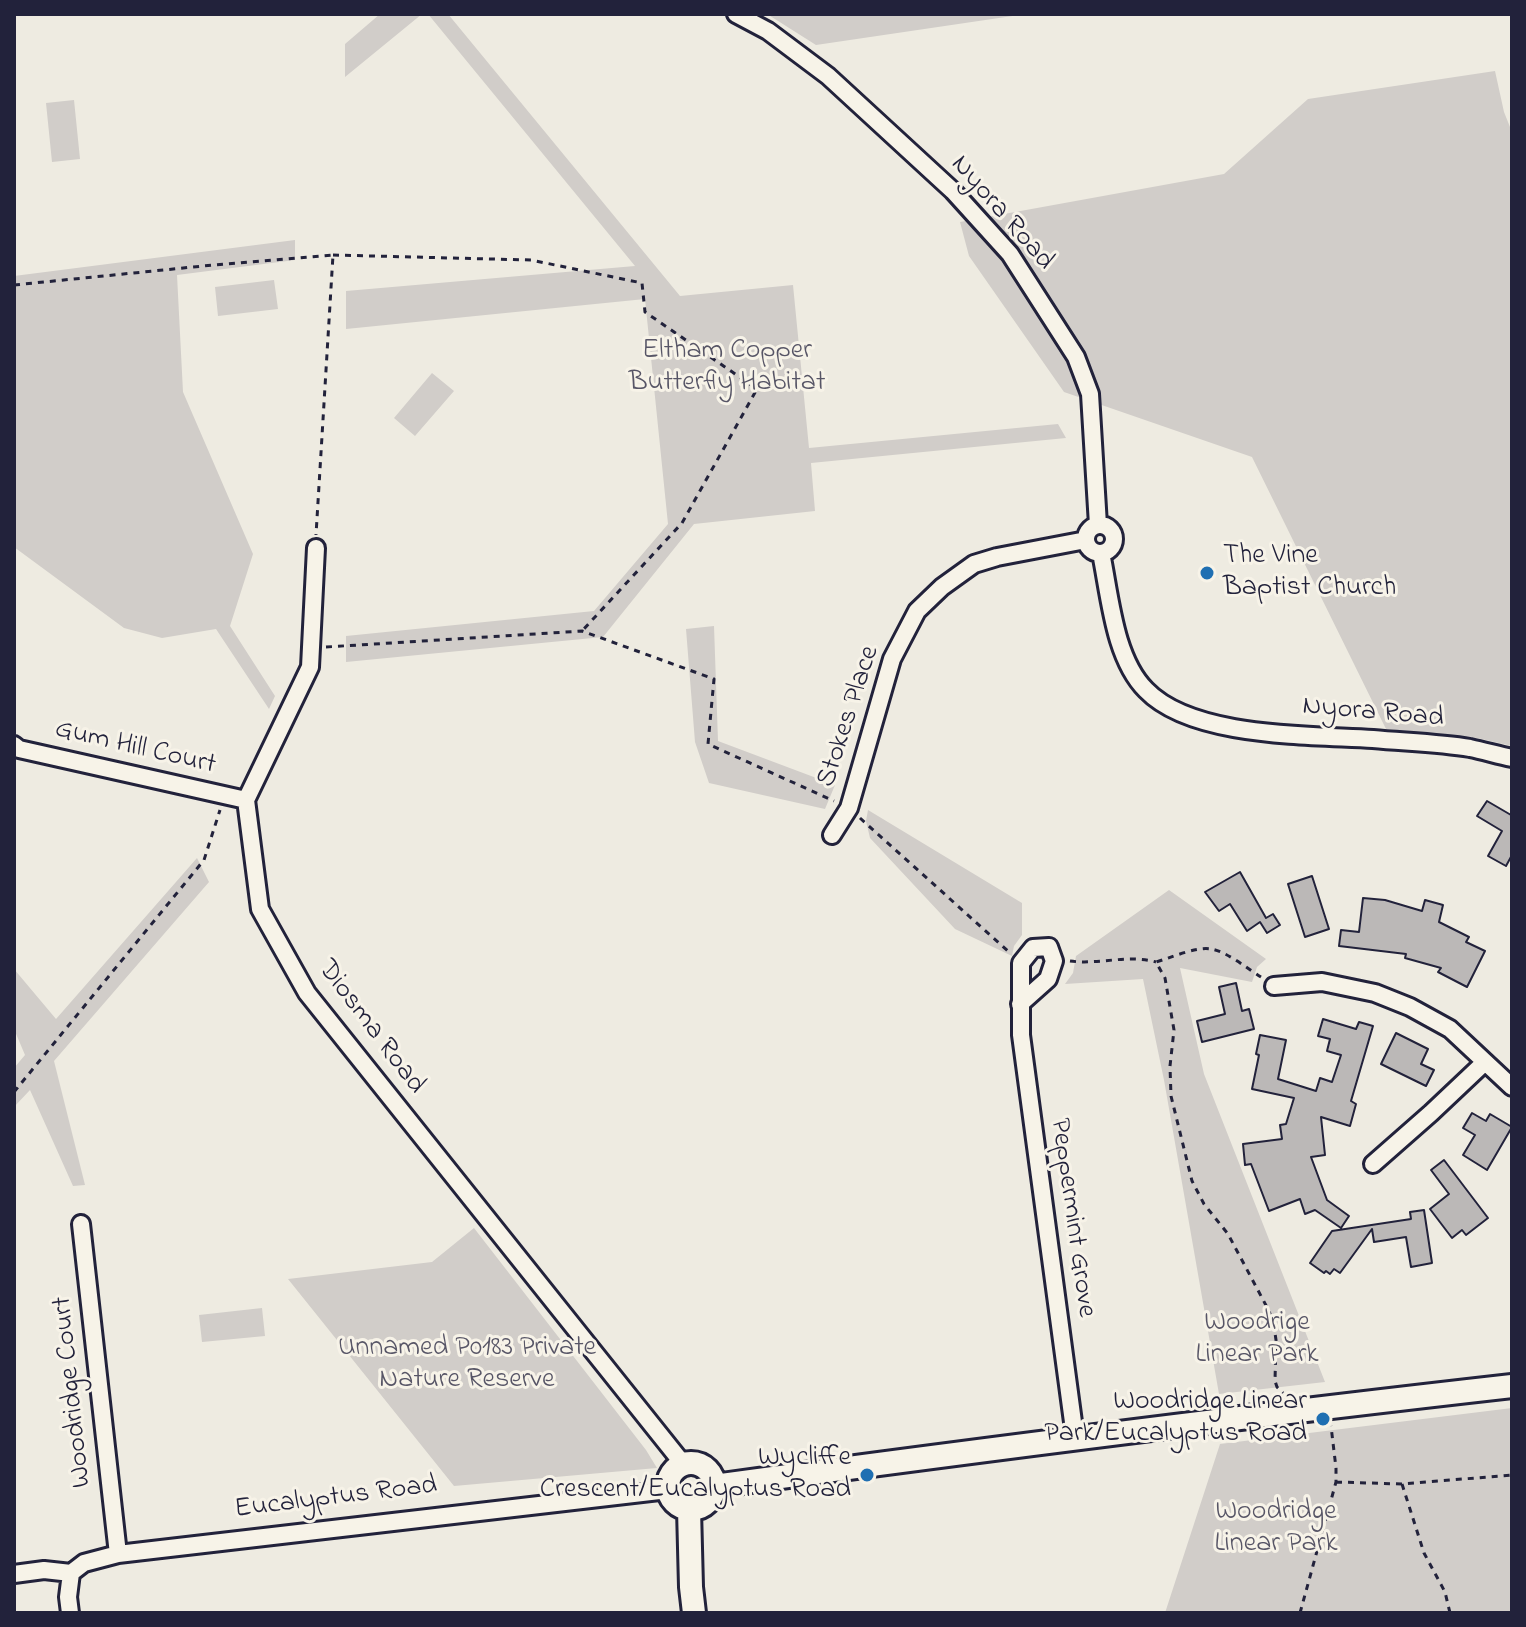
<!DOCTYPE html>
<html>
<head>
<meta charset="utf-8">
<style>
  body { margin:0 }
  #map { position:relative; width:1526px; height:1627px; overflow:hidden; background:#eeebe1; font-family:"Indie Flower",sans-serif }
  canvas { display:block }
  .frame { position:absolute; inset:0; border:16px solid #22223b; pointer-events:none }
</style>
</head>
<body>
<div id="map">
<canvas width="1526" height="1627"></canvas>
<div class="frame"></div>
</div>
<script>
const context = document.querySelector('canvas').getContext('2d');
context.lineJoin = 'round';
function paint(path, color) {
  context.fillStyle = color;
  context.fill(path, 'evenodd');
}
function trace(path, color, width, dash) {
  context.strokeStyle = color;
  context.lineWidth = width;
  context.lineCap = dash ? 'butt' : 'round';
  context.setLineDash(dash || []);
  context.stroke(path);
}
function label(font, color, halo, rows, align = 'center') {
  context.font = font + ' "Indie Flower",sans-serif';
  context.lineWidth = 6;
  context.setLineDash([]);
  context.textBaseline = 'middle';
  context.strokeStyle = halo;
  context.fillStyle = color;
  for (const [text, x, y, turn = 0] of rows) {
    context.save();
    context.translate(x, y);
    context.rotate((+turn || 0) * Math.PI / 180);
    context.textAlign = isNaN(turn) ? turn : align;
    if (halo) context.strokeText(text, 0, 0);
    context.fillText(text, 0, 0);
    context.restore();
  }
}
const green = new Path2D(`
  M 380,14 L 422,14 L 345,77 L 345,44 Z
  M 428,14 L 448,14 L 680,296 L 793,285 L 809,448 L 1058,424 L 1066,438 L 811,463 L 815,511 L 694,524 L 603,637 L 346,662 L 346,636 L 594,611 L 668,524 L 645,299 L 346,329 L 346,291 L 635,266 Z
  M 767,14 L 1026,14 L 816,45 Z
  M 1495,71 L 1504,112 L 1512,132 L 1512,746 L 1477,738 L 1386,729 L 1252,457 L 1064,392 L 969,256 L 960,222 L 1224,174 L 1308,99 Z
  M 74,100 L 80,159 L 52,162 L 46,103 Z
  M 295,240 L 295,260 L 177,275 L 183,392 L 253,554 L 230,626 L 275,696 L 269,709 L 216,629 L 162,638 L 124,628 L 14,547 L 14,276 Z
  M 274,280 L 278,309 L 218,316 L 215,287 Z
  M 432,373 L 454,391 L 415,436 L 394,418 Z
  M 714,626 L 718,741 L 835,785 L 825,809 L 709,783 L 695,742 L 686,629 Z
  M 868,810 L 1022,903 L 1022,935 L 1014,946 L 1012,956 L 955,929 L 870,838 L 866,821 Z
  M 197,858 L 209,882 L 54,1061 L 85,1185 L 73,1186 L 30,1090 L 14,1107 L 14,1068 L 25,1055 L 14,1029 L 14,969 L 56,1019 Z
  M 1169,890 L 1266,959 L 1257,967 L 1252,982 L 1180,968 L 1204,1074 L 1325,1382 L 1219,1394 L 1164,1080 L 1143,979 L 1065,984 L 1073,973 L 1076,956 Z
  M 474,1228 L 646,1450 L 657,1468 L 454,1486 L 288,1279 L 432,1262 Z
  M 262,1308 L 265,1336 L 202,1342 L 199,1315 Z
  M 1512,1408 L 1512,1613 L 1165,1613 L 1220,1444 Z`);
const building = new Path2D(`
  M 1487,801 L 1511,815 L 1512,814 L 1512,855 L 1506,866 L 1488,856 L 1502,831 L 1477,816 Z
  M 1240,872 L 1266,918 L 1273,914 L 1280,925 L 1267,933 L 1260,922 L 1247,931 L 1230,904 L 1219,911 L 1205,892 Z
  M 1312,876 L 1329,929 L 1305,937 L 1288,884 Z
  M 1363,898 L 1385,900 L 1422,911 L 1425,900 L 1443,905 L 1439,922 L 1469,937 L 1466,942 L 1485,951 L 1467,987 L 1438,972 L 1441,968 L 1405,958 L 1406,954 L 1339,946 L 1341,930 L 1359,932 Z
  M 1236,983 L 1242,1011 L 1249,1009 L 1254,1029 L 1202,1042 L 1197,1021 L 1225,1014 L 1219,987 Z
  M 1323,1019 L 1356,1029 L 1359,1022 L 1373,1026 L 1351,1101 L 1356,1104 L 1350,1126 L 1321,1117 L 1325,1155 L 1311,1157 L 1327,1200 L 1349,1216 L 1341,1228 L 1315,1210 L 1305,1214 L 1300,1199 L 1269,1211 L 1251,1164 L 1245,1165 L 1243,1144 L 1282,1139 L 1280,1125 L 1286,1124 L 1294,1098 L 1252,1089 L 1259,1055 L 1256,1054 L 1260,1035 L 1286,1040 L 1278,1079 L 1316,1091 L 1320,1078 L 1332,1082 L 1341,1055 L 1327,1051 L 1330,1039 L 1318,1036 Z
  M 1396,1033 L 1428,1049 L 1421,1064 L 1434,1070 L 1426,1086 L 1381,1064 Z
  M 1472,1113 L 1486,1121 L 1490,1114 L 1512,1127 L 1487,1170 L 1463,1155 L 1475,1135 L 1463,1128 Z
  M 1444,1160 L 1488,1218 L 1466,1235 L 1462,1230 L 1452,1238 L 1430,1209 L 1449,1194 L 1431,1170 Z
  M 1424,1210 L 1432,1263 L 1411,1267 L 1406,1237 L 1374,1242 L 1372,1229 L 1340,1273 L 1334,1269 L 1330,1274 L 1326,1271 L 1324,1273 L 1310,1263 L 1332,1231 L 1411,1219 L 1410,1212 Z`);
const path = new Path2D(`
  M 333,255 L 531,260 L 642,283 L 645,312 L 757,389 L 682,523 L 582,631
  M 14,285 L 203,266 L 333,255 L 316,535
  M 326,647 L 582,631 L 714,679 L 708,744 L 834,801
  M 860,818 L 1009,952
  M 1070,961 C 1099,965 1128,954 1156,962
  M 1261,977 C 1248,969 1226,951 1211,949 C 1197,946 1170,958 1156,962 L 1165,978 L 1174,1030 L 1170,1066 L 1171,1096 L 1192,1181 L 1204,1204 L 1228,1234 L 1269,1311 L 1274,1326 L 1276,1340 L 1275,1381 L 1277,1387 L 1283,1393
  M 14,1092 L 204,860 L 220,810
  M 1336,1482 L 1402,1484 L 1512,1475
  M 1402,1484 L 1424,1553 L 1445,1592 L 1450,1613
  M 1300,1613 L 1336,1482 L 1336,1468 L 1331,1426`);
const street = new Path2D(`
  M 736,14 L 768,31 L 828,76 L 953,191 L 1010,254 L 1076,357 L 1090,394 L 1098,525
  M1086 539a14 14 0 1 1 28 0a14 14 0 1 1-28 0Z
  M 316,548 L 310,667 L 246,800 L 260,909 L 307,993 L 684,1465
  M 1101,553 C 1110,596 1114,658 1146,690 C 1192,738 1310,735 1373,739 C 1405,742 1439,743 1470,748 C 1484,751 1498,755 1512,758
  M 14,745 L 19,749 L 246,800
  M 832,835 L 849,808 L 892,659 L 917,611 L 942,587 L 974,564 L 997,557 L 1086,540
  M 1274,986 L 1322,982 L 1375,993 L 1410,1007 L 1450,1029 L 1512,1087
  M 1020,1004 L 1048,979 L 1054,961 L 1049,947 L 1033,948 L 1021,963 L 1021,1035 L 1075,1437
  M 1373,1164 L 1431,1113 L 1485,1062
  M 81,1224 L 118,1554
  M 14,1574 L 44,1570 L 71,1573 L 84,1563 L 118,1554 L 668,1490
  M 70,1613 L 68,1597 L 71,1573`);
const secondary = new Path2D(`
  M668 1486a23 23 0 1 1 46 0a23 23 0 1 1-46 0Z
  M 714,1486 C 980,1450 1246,1416 1512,1386
  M 689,1509 L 691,1587 L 694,1613`);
const markers = [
  [1207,573,8,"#1f6fb2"],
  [1323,1419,8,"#1f6fb2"],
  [867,1475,8,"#1f6fb2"]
];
const streetNames = [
  ["Nyora Road",1001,214,49],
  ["Nyora Road",1373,714,5],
  ["Stokes Place",850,717,-72],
  ["Gum Hill Court",135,749,13],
  ["Diosma Road",370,1028,53],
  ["Peppermint Grove",1071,1218,82],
  ["Woodridge Court",74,1392,-96],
  ["Eucalyptus Road",336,1499,-7]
];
const parkNames = [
  ["Eltham Copper",727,352],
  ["Butterfly Habitat",727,384],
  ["Woodrige",1257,1324],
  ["Linear Park",1257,1356],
  ["Unnamed P0183 Private",467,1349],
  ["Nature Reserve",467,1381],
  ["Woodridge",1276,1513],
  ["Linear Park",1276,1545]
];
const poiNames = [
  ["The Vine",1223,557,"left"],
  ["Baptist Church",1223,589,"left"],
  ["Woodridge Linear",1307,1403],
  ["Park/Eucalyptus Road",1307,1435],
  ["Wycliffe",851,1459],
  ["Crescent/Eucalyptus Road",851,1491]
];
paint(green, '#d1cdc9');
paint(building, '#bbb8b7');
trace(building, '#22223b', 2);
trace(street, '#22223b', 22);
trace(secondary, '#22223b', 28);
trace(path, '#22223b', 3, [6, 6]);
trace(street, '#f7f3e8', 16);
trace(secondary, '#f7f3e8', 22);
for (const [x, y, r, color] of markers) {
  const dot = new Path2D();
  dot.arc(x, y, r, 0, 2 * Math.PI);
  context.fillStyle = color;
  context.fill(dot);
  trace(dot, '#f7f3e8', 3);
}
label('28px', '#22223b', '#f7f3e8', streetNames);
label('28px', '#575566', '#f7f3e8', parkNames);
label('28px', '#22223b', '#f7f3e8', poiNames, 'right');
</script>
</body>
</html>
